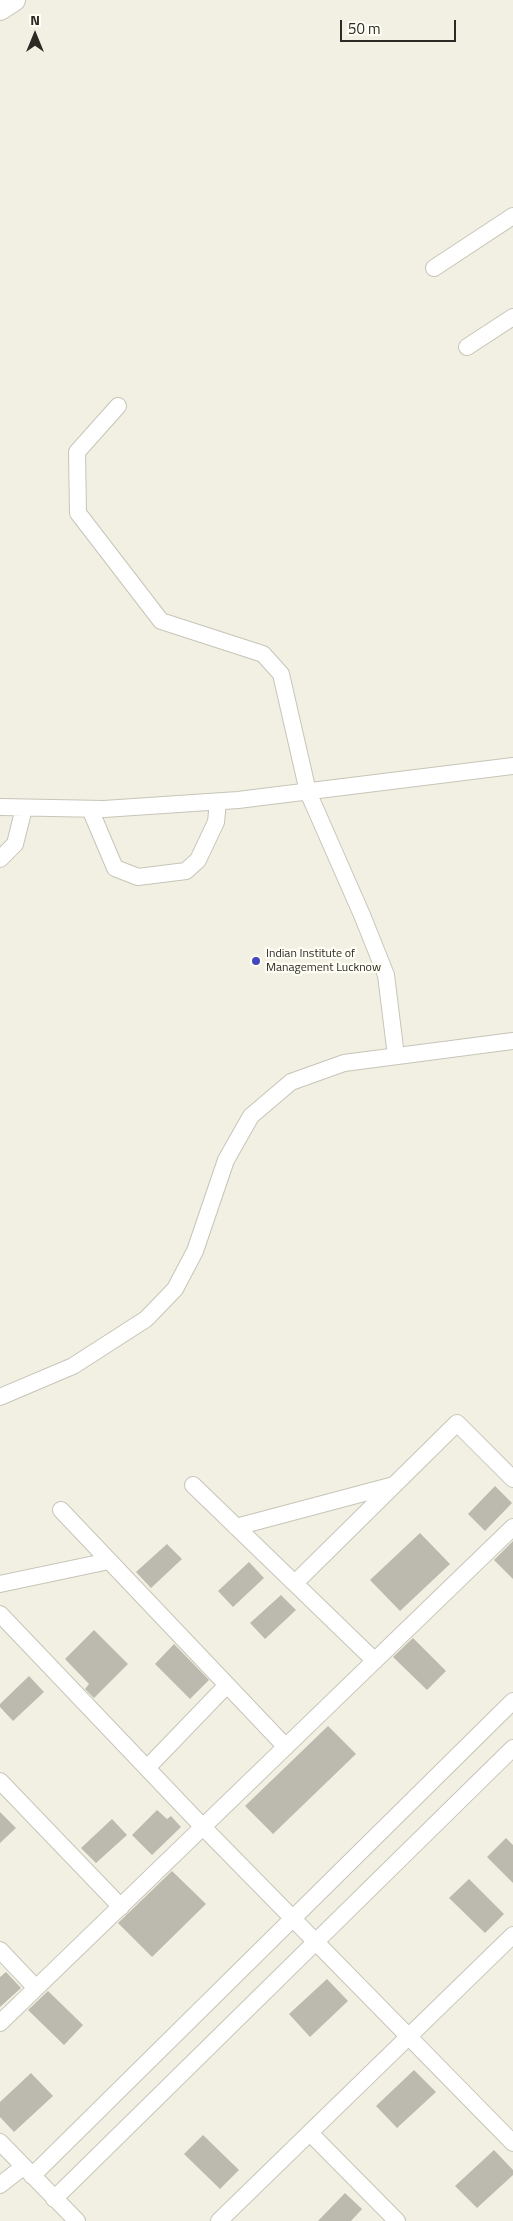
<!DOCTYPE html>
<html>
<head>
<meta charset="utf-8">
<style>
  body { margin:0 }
  #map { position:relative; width:513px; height:2221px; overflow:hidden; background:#f2f0e3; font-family:"Titillium Web",sans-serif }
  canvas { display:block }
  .north { position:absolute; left:10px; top:10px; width:50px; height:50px; -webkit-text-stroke:4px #fffef5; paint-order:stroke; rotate:0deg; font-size:14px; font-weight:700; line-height:20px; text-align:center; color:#2b2a25 }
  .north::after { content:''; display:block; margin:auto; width:18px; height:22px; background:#2b2a25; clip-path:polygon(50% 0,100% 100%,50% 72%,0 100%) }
  .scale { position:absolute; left:340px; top:20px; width:116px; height:22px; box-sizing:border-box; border:2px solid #2b2a25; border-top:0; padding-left:6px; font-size:15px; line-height:18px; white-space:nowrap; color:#2b2a25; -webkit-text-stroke:4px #fffef5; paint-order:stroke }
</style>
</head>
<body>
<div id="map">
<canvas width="513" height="2221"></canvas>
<div class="north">N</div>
<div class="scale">50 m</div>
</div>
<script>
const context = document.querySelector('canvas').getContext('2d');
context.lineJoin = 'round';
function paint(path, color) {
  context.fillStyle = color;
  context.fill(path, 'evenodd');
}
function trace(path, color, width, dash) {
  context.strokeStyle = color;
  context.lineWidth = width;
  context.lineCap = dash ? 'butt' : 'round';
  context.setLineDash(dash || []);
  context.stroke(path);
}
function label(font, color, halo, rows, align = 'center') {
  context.font = font + ' "Titillium Web",sans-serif';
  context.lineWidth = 4.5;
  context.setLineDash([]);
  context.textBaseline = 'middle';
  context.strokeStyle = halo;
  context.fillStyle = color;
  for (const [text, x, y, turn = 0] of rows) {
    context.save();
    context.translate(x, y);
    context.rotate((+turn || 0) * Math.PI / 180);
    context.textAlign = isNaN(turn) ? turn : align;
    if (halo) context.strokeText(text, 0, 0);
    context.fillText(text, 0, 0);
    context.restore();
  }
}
const building = new Path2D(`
  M 495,1486 L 512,1503 L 485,1531 L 468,1514 Z
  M 420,1533 L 450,1564 L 400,1611 L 370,1580 Z
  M 513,1541 L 513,1579 L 494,1560 Z
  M 167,1544 L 182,1559 L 151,1588 L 136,1572 Z
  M 249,1562 L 264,1578 L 233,1607 L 218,1591 Z
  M 281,1595 L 296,1610 L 265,1639 L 250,1623 Z
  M 94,1630 L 128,1664 L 94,1698 L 85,1689 L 89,1684 L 65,1659 Z
  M 413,1638 L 446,1671 L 427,1690 L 393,1657 Z
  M 174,1644 L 209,1680 L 190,1699 L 155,1664 Z
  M 29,1676 L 44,1692 L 13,1721 L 0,1707 L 0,1704 Z
  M 328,1726 L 356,1754 L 273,1834 L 245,1806 Z
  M 157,1810 L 167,1819 L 171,1816 L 181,1827 L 152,1855 L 132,1835 Z
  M 0,1812 L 16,1828 L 0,1843 Z
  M 112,1819 L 127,1835 L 96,1863 L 81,1848 Z
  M 506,1838 L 513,1845 L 513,1883 L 487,1857 Z
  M 172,1871 L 206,1904 L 152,1957 L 118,1923 Z
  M 469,1879 L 504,1914 L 485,1933 L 449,1898 Z
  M 6,1972 L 21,1988 L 0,2007 L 0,1977 Z
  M 327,1979 L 348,2001 L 310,2037 L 289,2014 Z
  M 48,1991 L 83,2025 L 64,2045 L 28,2010 Z
  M 414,2070 L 436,2092 L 397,2128 L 376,2106 Z
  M 31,2073 L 53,2096 L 14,2132 L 0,2117 L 0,2102 Z
  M 203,2135 L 239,2170 L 220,2189 L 184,2154 Z
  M 494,2150 L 513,2170 L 513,2175 L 477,2208 L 455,2186 Z
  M 345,2193 L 362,2209 L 351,2221 L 318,2221 Z`);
const street = new Path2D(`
  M 434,268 L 513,216
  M 467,347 L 513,317
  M 118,406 L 77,452 L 78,513 L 161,621 L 263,654 L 281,674 L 308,792 L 362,915 L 386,975 L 396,1056
  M 0,807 L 104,809 L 238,800 L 513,766
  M 90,809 L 115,868 L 138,877 L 186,871 L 198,860 L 216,822 L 218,802
  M 0,859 L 15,844 L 24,808
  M 0,1397 L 73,1366 L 146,1319 L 175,1289 L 195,1251 L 226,1160 L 251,1116 L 291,1082 L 344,1063 L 513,1041
  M 193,1485 L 375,1661
  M 61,1510 L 286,1747
  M 236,1527 L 394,1485
  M 295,1583 L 457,1423 L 513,1479
  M 0,1584 L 109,1561
  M 0,1614 L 203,1827 L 513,2143
  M 147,1768 L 227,1685
  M 0,1781 L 121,1907
  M 0,1950 L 36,1988
  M 0,2023 L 513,1527
  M 310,2133 L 397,2221
  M 0,2142 L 77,2221
  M 32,2176 L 513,1701
  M 0,2185 L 23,2167
  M 54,2199 L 513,1748
  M 219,2221 L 513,1935`);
const secondary = new Path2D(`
  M 0,9 L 14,0`);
const markers = [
  [256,961,5,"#4247bb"]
];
const poiNames = [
  ["Indian Institute of",266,954],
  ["Management Lucknow",266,968]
];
paint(building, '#bcbaae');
trace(street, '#c6c5b8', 18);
trace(secondary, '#c6c5b8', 24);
trace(street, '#fff', 16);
trace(secondary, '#fff', 22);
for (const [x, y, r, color] of markers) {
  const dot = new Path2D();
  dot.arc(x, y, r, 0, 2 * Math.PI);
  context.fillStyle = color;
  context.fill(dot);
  trace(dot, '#fffef5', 2);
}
label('12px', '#2b2a25', '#fffef5', poiNames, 'left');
</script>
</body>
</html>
